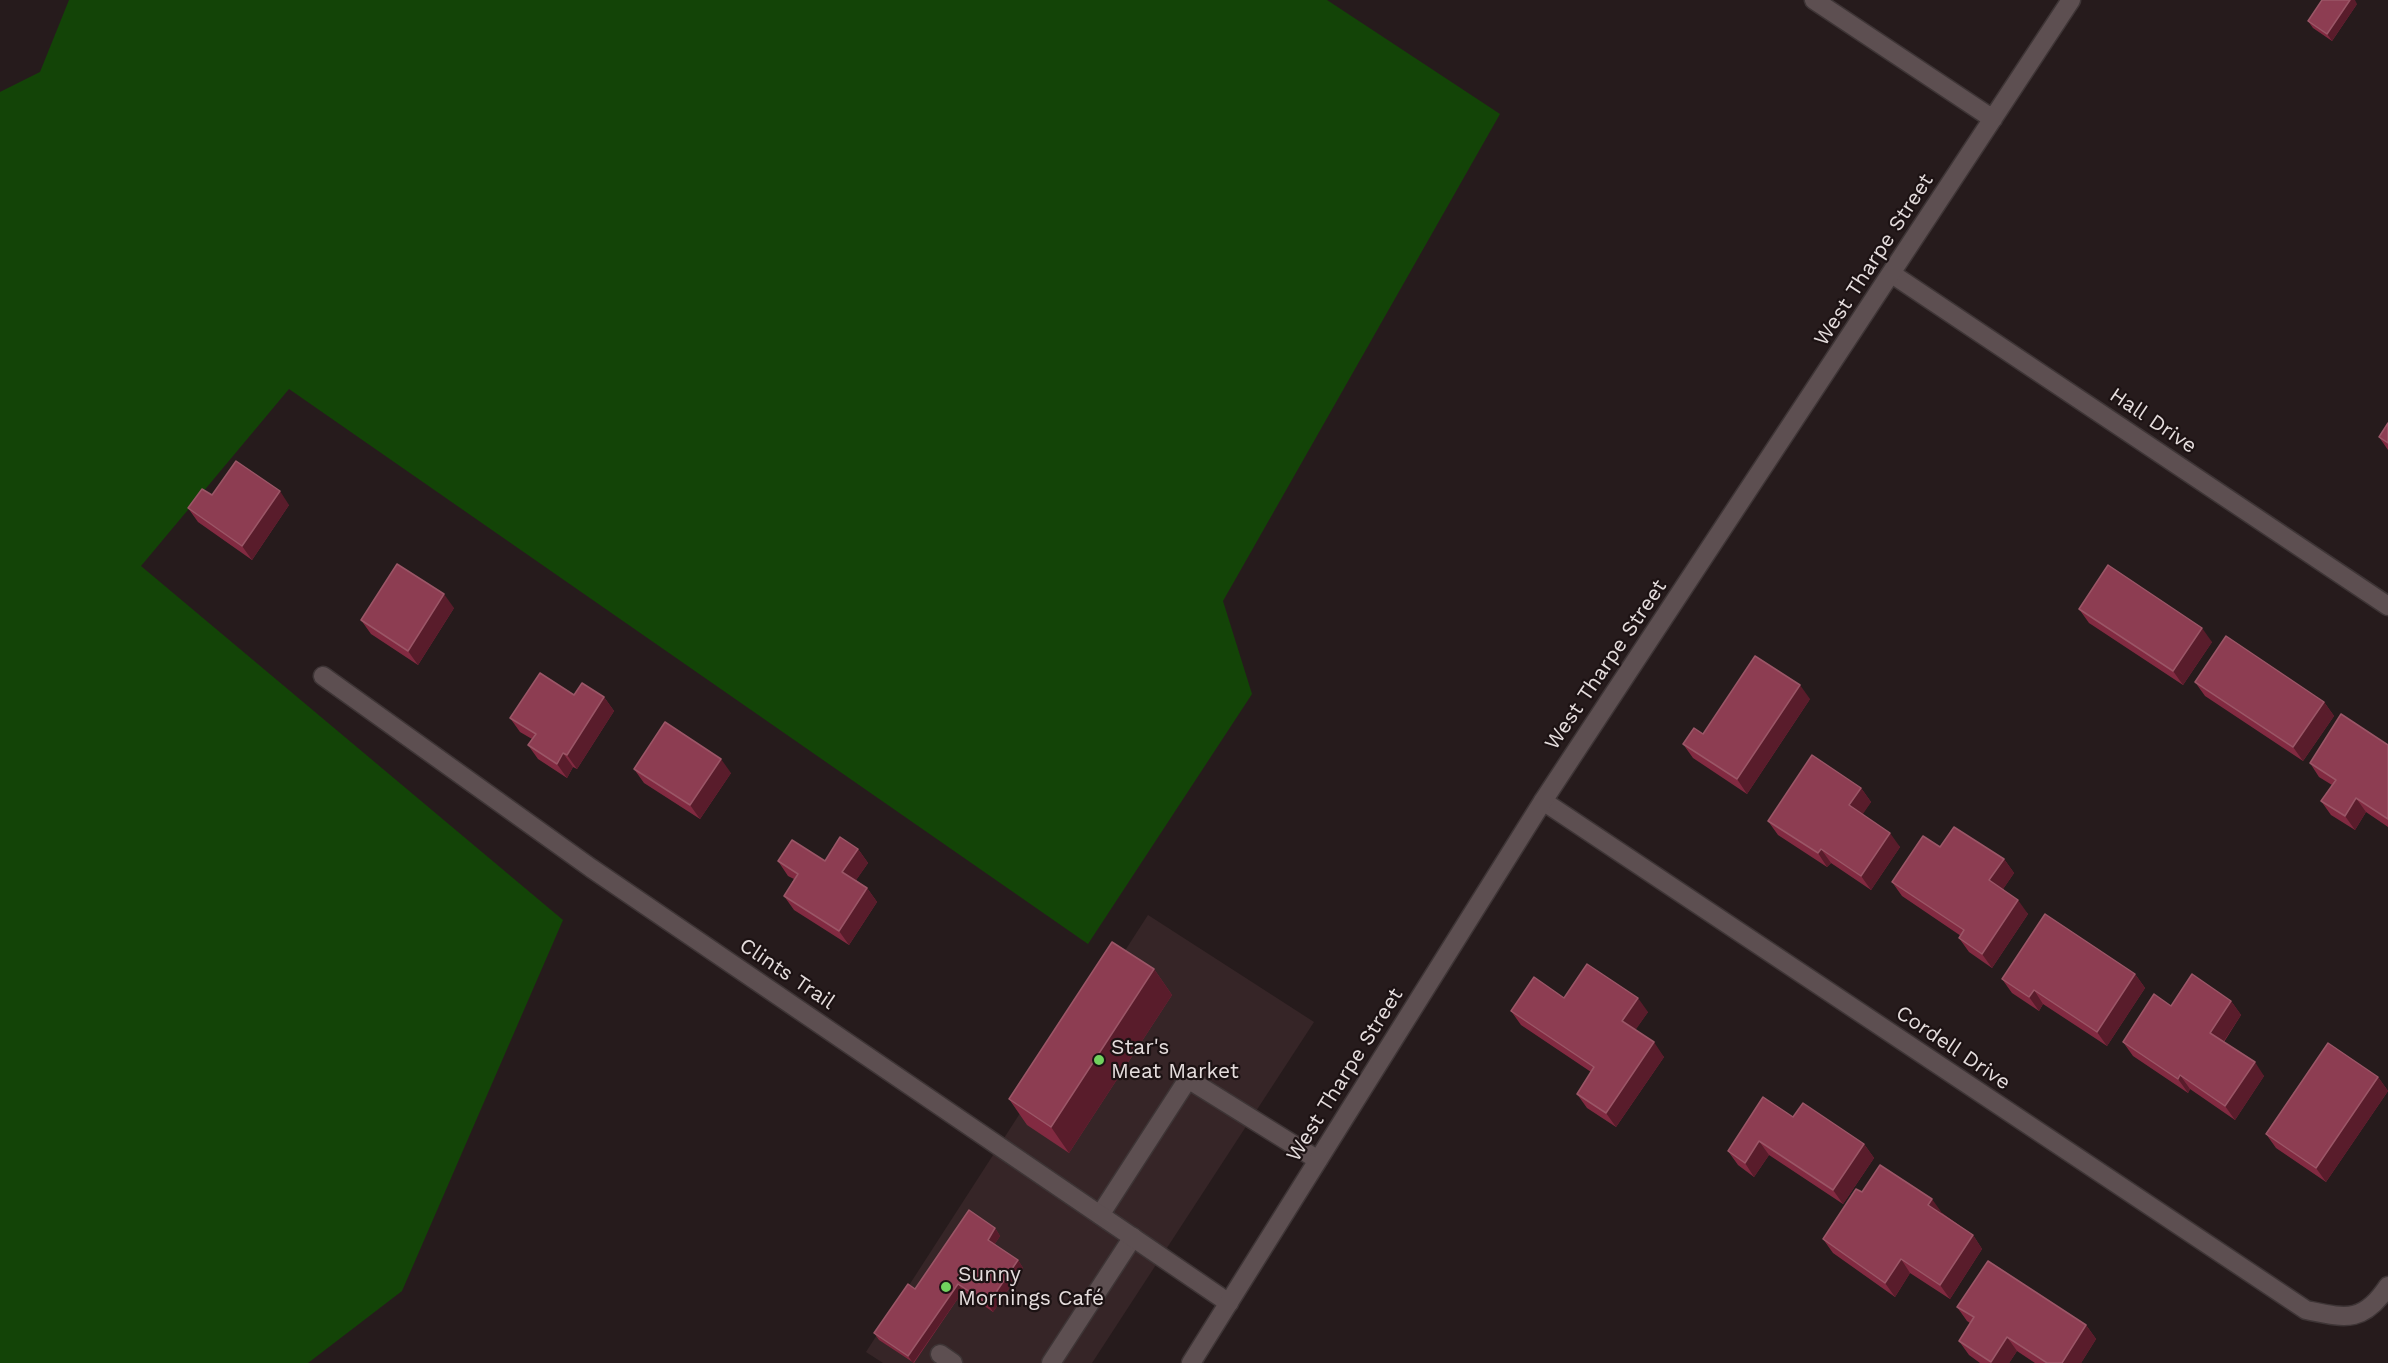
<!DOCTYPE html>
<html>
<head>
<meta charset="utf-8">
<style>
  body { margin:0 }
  canvas { display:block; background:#261b1c }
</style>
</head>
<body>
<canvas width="2388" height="1363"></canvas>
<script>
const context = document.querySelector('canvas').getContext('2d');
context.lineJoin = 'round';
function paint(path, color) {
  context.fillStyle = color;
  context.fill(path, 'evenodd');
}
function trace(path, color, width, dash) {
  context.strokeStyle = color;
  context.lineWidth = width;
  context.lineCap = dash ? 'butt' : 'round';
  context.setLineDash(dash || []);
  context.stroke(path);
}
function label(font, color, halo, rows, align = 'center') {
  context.font = font + ' "Work Sans",sans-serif';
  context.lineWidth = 4.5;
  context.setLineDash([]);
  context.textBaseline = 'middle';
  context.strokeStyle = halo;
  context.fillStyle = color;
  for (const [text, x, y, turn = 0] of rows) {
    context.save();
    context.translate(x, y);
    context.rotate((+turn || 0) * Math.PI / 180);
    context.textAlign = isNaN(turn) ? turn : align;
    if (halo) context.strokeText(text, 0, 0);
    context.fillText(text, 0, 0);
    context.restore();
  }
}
const built = new Path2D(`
  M 1148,915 L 1314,1022 L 1092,1363 L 883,1363 L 866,1352 Z`);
const green = new Path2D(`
  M 69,0 L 1327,0 L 1500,114 L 1223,601 L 1252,694 L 1088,944 L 289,389 L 141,566 L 563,920 L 402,1291 L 308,1363 L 0,1363 L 0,92 L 40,72 Z`);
const lane = new Path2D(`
  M 1100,1215 L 1188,1079 L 1318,1160
  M 940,1354 L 953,1363
  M 1051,1363 L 1133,1237`);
const street = new Path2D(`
  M 1892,274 L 2388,606
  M 323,676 L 591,868 L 1229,1303
  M 1543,801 L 2306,1310 C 2345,1318 2363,1324 2388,1286`);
const secondary = new Path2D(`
  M 1814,0 L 1993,119
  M 1191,1363 L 1543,801 L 2071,0`);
const wall = new Path2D(`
  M 2357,4 L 2332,41 L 2313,28 L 2308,21 Z
  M 2388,423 L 2388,450 L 2379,437 Z
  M 212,495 L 289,505 L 252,560 L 198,522 L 188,508 Z
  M 454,608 L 418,665 L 371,634 L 361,620 Z
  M 2079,609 L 2212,642 L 2183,685 L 2089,623 Z
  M 2195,682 L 2324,702 L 2334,716 L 2303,761 L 2205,696 Z
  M 574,695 L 604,697 L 614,711 L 577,769 L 573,767 L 567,778 L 538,759 L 528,745 L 532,739 L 520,732 L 510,718 Z
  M 1810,699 L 1747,794 L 1693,758 L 1683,744 L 1703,734 Z
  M 2388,745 L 2388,827 L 2366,812 L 2355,830 L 2331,815 L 2321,801 L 2332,785 L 2319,777 L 2310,763 Z
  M 634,769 L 731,773 L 700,819 L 644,783 Z
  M 1861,788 L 1871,802 L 1862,814 L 1900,847 L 1871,890 L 1831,863 L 1827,867 L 1778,835 L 1768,821 Z
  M 1940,847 L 2004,859 L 2014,873 L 2003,889 L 2028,914 L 1992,968 L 1969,952 L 1959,938 L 1961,936 L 1902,896 L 1892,882 Z
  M 858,849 L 868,863 L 856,880 L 867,888 L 877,902 L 849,945 L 794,910 L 784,896 L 794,879 L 788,876 L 778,861 L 825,861 Z
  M 1154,969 L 1172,995 L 1069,1153 L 1027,1125 L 1009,1099 Z
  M 2135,974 L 2145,988 L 2107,1046 L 2043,1004 L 2039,1011 L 2012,993 L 2002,979 Z
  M 1564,998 L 1648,1012 L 1635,1030 L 1664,1057 L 1616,1127 L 1587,1108 L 1577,1094 L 1591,1072 L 1521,1025 L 1511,1011 Z
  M 2231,1001 L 2241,1015 L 2224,1042 L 2264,1076 L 2235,1120 L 2190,1089 L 2188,1093 L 2133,1056 L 2123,1042 L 2171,1006 Z
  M 2378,1077 L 2388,1091 L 2326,1182 L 2276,1148 L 2266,1134 Z
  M 1793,1117 L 1864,1144 L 1874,1158 L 1843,1204 L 1769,1155 L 1754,1177 L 1738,1165 L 1728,1151 Z
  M 1862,1192 L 1942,1213 L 1973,1235 L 1982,1249 L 1950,1299 L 1910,1273 L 1895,1297 L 1833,1253 L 1823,1239 Z
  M 995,1228 L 1000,1236 L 994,1245 L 1018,1260 L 1023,1268 L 993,1312 L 963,1291 L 914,1363 L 879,1340 L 874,1333 L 915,1289 Z
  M 1957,1307 L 2086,1325 L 2096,1339 L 2081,1363 L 2035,1363 L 2017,1351 L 2009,1363 L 1980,1363 L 1969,1355 L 1959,1341 L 1970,1323 L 1967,1321 Z`);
const shadedWall = new Path2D(`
  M 2350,0 L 2355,0 L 2357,4 L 2332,41 L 2327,34 Z
  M 280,491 L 289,505 L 252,560 L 242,546 Z
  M 444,594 L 454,608 L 418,665 L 408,651 Z
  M 2202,628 L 2212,642 L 2183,685 L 2173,671 Z
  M 1800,685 L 1810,699 L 1747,794 L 1737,779 Z
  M 604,697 L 614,711 L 577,769 L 567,755 Z
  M 2324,702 L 2334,716 L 2303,761 L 2293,747 Z
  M 563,753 L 573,767 L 567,778 L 557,764 Z
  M 721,759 L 731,773 L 700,819 L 690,805 Z
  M 1861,788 L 1871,802 L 1859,820 L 1849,805 Z
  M 2356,798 L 2366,812 L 2355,830 L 2345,816 Z
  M 1890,833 L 1900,847 L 1871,890 L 1861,876 Z
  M 858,849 L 868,863 L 852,886 L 842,872 Z
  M 1821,849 L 1831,863 L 1827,867 L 1818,853 Z
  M 2004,859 L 2014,873 L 1999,895 L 1989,880 Z
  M 867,888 L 877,902 L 849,945 L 839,931 Z
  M 2018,900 L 2028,914 L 1992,968 L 1982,954 Z
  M 1154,969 L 1172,995 L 1069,1153 L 1051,1127 Z
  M 2135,974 L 2145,988 L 2107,1046 L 2097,1032 Z
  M 2034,990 L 2043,1004 L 2039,1011 L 2029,997 Z
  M 1638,998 L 1648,1012 L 1632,1035 L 1622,1021 Z
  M 2231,1001 L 2241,1015 L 2220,1047 L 2210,1033 Z
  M 1654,1042 L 1664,1057 L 1616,1127 L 1606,1113 Z
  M 2255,1062 L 2264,1076 L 2235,1120 L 2225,1106 Z
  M 2180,1075 L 2190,1089 L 2188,1093 L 2178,1079 Z
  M 2378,1077 L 2388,1091 L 2326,1182 L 2316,1168 Z
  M 1759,1141 L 1769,1155 L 1754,1177 L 1745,1163 Z
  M 1864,1144 L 1874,1158 L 1843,1204 L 1833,1190 Z
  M 1932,1199 L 1942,1213 L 1938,1219 L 1928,1205 Z
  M 995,1228 L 1000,1236 L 993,1247 L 988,1240 Z
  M 1973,1235 L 1982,1249 L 1950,1299 L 1940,1285 Z
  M 1901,1259 L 1910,1273 L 1895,1297 L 1885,1283 Z
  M 1018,1260 L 1023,1268 L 993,1312 L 988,1304 Z
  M 958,1284 L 963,1291 L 913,1363 L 908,1356 Z
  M 2086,1325 L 2096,1339 L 2081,1363 L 2062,1363 Z
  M 2007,1337 L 2017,1351 L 2009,1363 L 1991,1363 L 1991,1362 Z`);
const building = new Path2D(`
  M 2322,0 L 2350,0 L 2327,34 L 2308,21 Z
  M 2388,423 L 2388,443 L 2379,437 Z
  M 236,461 L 280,491 L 242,546 L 188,508 L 202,489 L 212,495 Z
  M 397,564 L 444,594 L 408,651 L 361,620 Z
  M 2108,565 L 2202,628 L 2173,671 L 2079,609 Z
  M 2226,636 L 2324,702 L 2293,747 L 2195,682 Z
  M 1755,656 L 1800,685 L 1737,779 L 1683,744 L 1694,728 L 1703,734 Z
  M 540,673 L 574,695 L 582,683 L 604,697 L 567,755 L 563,753 L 557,764 L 528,745 L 536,734 L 510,718 Z
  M 2341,714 L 2388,745 L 2388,819 L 2356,798 L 2345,816 L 2321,801 L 2336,780 L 2310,763 Z
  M 665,722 L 721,759 L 690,805 L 634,769 Z
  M 1812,755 L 1861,788 L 1849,805 L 1890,833 L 1861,876 L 1821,849 L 1818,853 L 1768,821 Z
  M 1954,827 L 2004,859 L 1989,880 L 2018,900 L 1982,954 L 1959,938 L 1964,930 L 1892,882 L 1923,836 L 1940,847 Z
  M 840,837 L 858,849 L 842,872 L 867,888 L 839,931 L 784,896 L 798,874 L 778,861 L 792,840 L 825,861 Z
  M 2045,914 L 2135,974 L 2097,1032 L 2034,990 L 2029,997 L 2002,979 Z
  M 1112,942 L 1154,969 L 1051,1127 L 1009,1099 Z
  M 1587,964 L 1638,998 L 1622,1021 L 1654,1042 L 1606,1113 L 1577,1094 L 1594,1067 L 1511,1011 L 1534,977 L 1564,998 Z
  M 2192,974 L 2231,1001 L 2210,1033 L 2255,1062 L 2225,1106 L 2180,1075 L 2178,1079 L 2123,1042 L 2154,994 L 2171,1006 Z
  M 2328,1043 L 2378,1077 L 2316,1168 L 2266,1134 Z
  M 1763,1097 L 1793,1117 L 1803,1103 L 1864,1144 L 1833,1190 L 1759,1141 L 1745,1163 L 1728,1151 Z
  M 1880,1165 L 1932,1199 L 1928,1205 L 1973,1235 L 1940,1285 L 1901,1259 L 1885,1283 L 1823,1239 L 1856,1189 L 1862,1192 Z
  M 969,1210 L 995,1228 L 988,1240 L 1018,1260 L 988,1304 L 958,1284 L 908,1356 L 874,1333 L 908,1284 L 915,1289 Z
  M 1988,1261 L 2086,1325 L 2062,1363 L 2047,1363 L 2007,1337 L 1991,1362 L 1959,1341 L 1974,1317 L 1957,1307 Z`);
const markers = [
  [1099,1060,6,"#71d25e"],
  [946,1287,6,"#71d25e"]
];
const streetNames = [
  ["West Tharpe Street",1874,260,-57],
  ["Hall Drive",2153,421,34],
  ["West Tharpe Street",1606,665,-56],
  ["Clints Trail",787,974,34],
  ["Cordell Drive",1953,1048,34],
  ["West Tharpe Street",1345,1075,-58]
];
const poiNames = [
  ["Star's",1111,1048],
  ["Meat Market",1111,1072],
  ["Sunny",958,1275],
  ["Mornings Café",958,1299]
];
paint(built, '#362527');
paint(green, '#134407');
trace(lane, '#3e3536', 21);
trace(street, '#3e3536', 21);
trace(secondary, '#3e3536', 21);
trace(lane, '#5d4f51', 18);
trace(street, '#5d4f51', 18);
trace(secondary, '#5d4f51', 18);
paint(wall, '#822a41');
paint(shadedWall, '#591c2b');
paint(building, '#8d3d52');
trace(building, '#9b5667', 1.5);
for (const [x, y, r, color] of markers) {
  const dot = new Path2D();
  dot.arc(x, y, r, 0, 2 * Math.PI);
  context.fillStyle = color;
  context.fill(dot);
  trace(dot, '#1c1213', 2);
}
label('21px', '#e5dddd', '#1c1213', streetNames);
label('21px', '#e5dddd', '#1c1213', poiNames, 'left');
</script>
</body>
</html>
